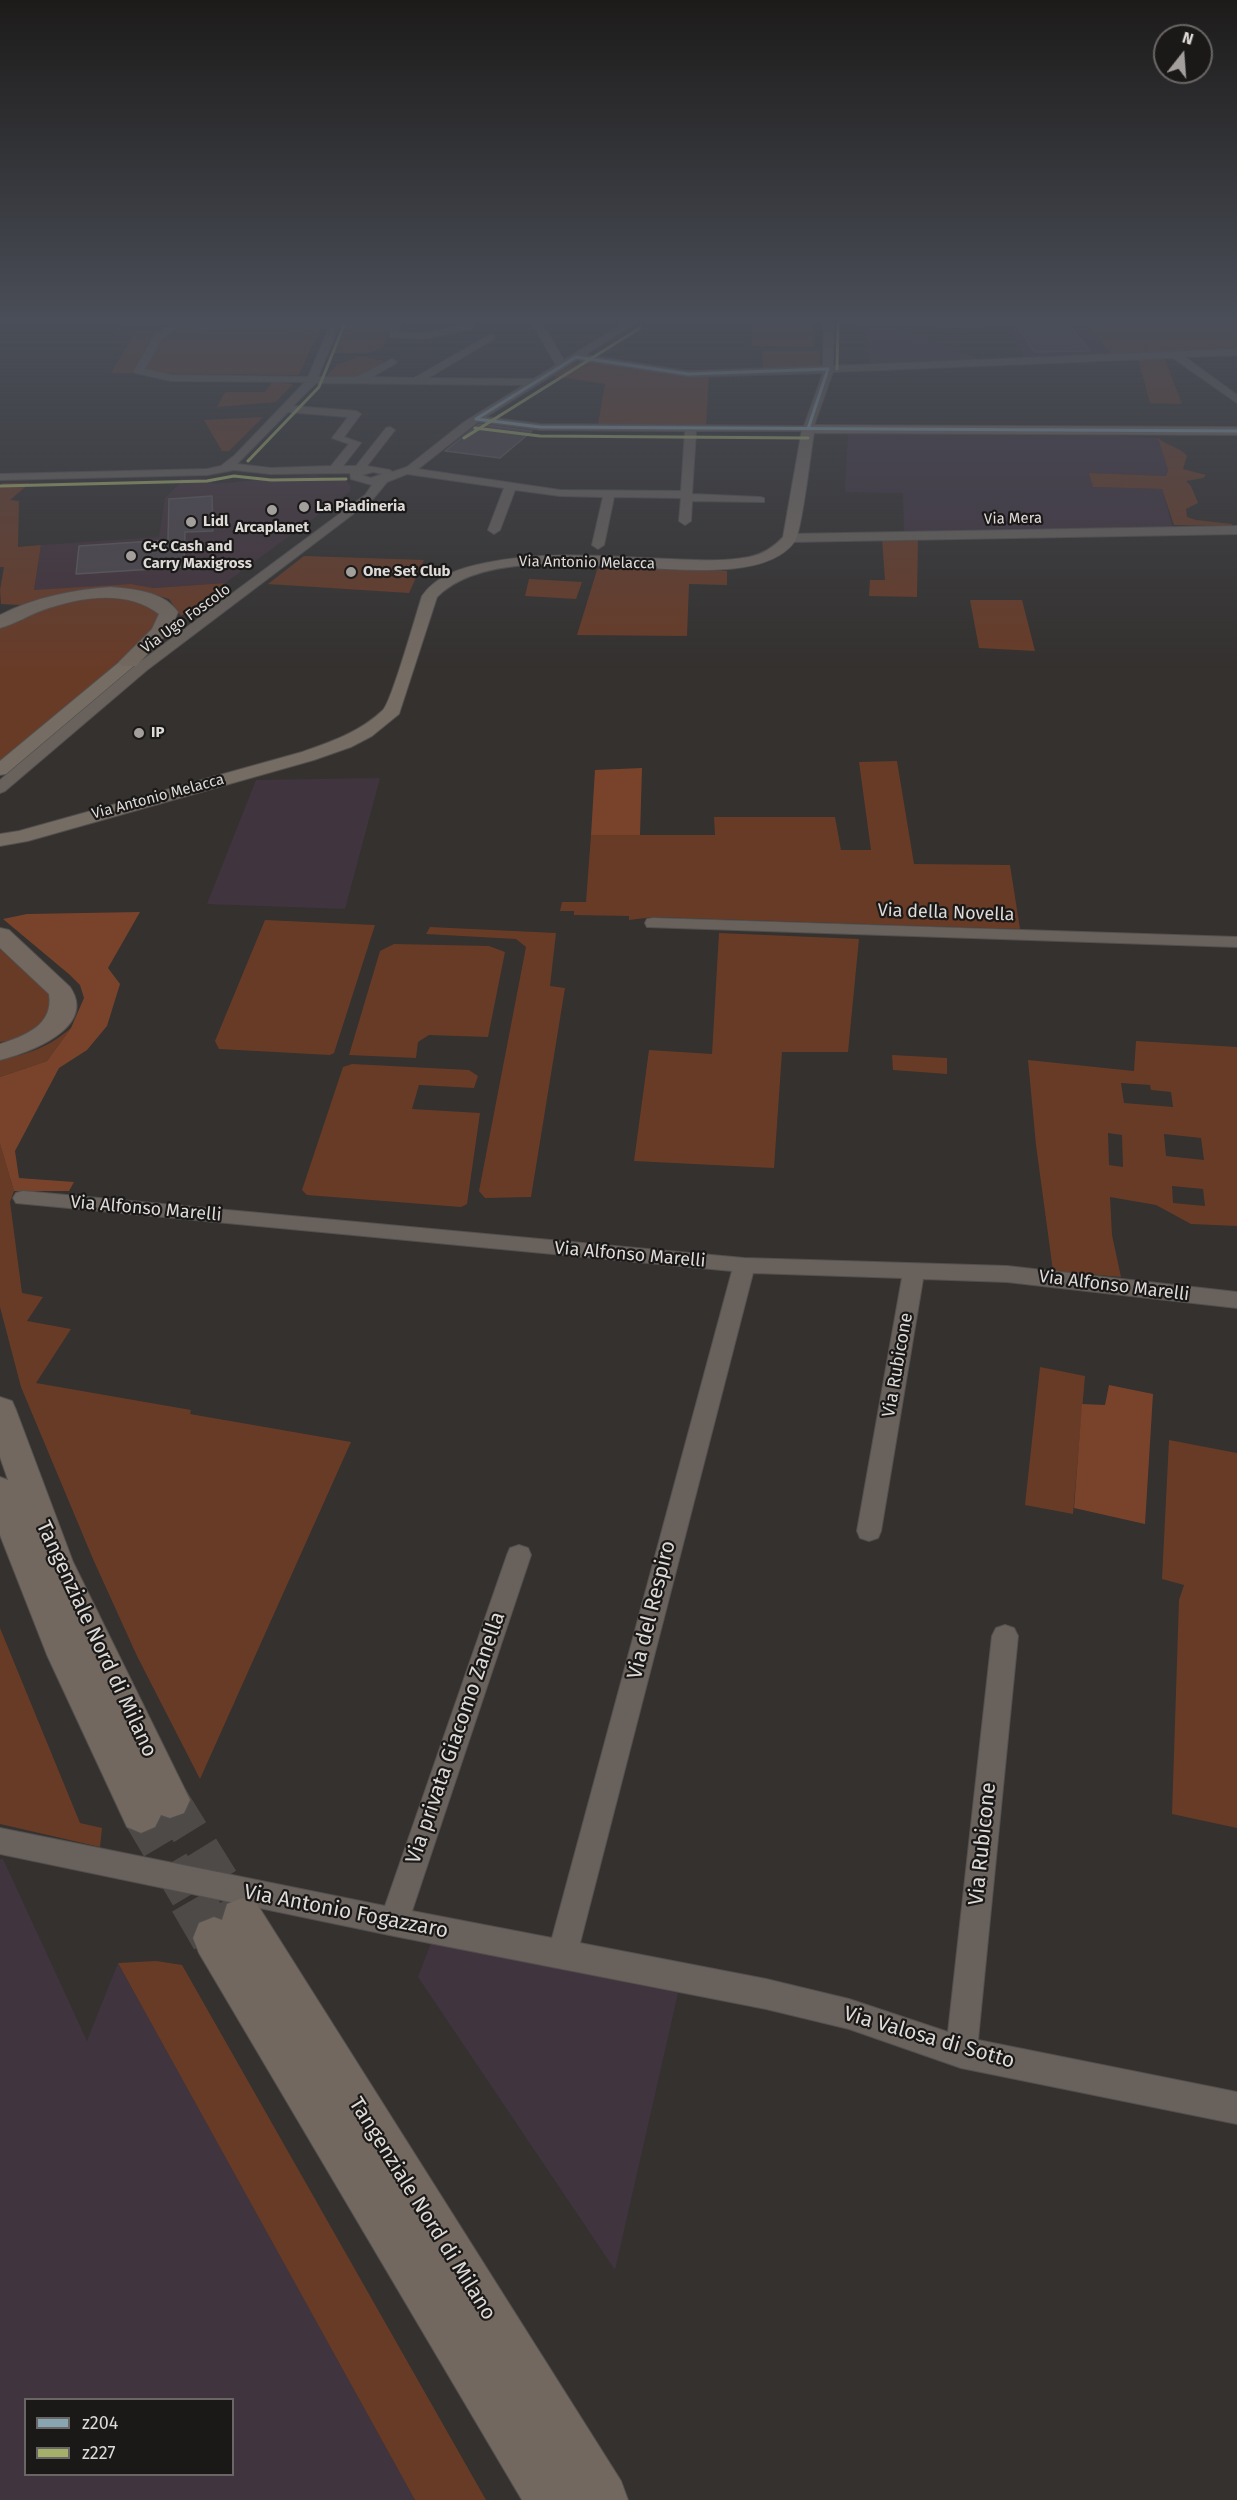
<!DOCTYPE html>
<html>
<head>
<meta charset="utf-8">
<style>
  body { margin:0 }
  #map { position:relative; width:1237px; height:2500px; overflow:hidden; background:#34312f; font-family:"Fira Sans",sans-serif }
  canvas { display:block }
  .legend { position:absolute; left:24px; top:2398px; width:210px; height:78px; box-sizing:border-box; background:#1b1918; border:2px solid #696665; margin:0; padding:8px 10px; list-style:none; font-size:18px; color:#dddad8 }
  .legend li { display:flex; align-items:center; gap:12px; height:30px }
  .legend b { width:30px; border:2px solid #696665 }
  .north { position:absolute; left:1153px; top:24px; width:60px; height:60px; box-sizing:border-box; background:#1b1918; border:2px solid #696665; border-radius:50%; rotate:17deg; font-size:16px; font-weight:700; line-height:24px; text-align:center; color:#dddad8 }
  .north::after { content:''; display:block; margin:auto; width:21px; height:27px; background:#a29f9d; clip-path:polygon(50% 0,100% 100%,50% 72%,0 100%) }
</style>
</head>
<body>
<div id="map">
<canvas width="1237" height="2500"></canvas>
<ul class="legend">
<li><b style="height:8px;background:#88a6b2"></b>z204</li>
<li><b style="height:8px;background:#a4b069"></b>z227</li>
</ul>
<div class="north">N</div>
</div>
<script>
const context = document.querySelector('canvas').getContext('2d');
context.lineJoin = 'round';
function paint(path, color) {
  context.fillStyle = color;
  context.fill(path, 'evenodd');
}
function trace(path, color, width, dash) {
  context.strokeStyle = color;
  context.lineWidth = width;
  context.lineCap = dash ? 'butt' : 'round';
  context.setLineDash(dash || []);
  context.stroke(path);
}
function label(font, color, halo, rows, align = 'center') {
  context.font = font + ' "Fira Sans",sans-serif';
  context.lineWidth = 4.5;
  context.setLineDash([]);
  context.textBaseline = 'middle';
  context.strokeStyle = halo;
  context.fillStyle = color;
  for (const [text, x, y, turn = 0] of rows) {
    context.save();
    context.translate(x, y);
    context.rotate((+turn || 0) * Math.PI / 180);
    context.textAlign = isNaN(turn) ? turn : align;
    if (halo) context.strokeText(text, 0, 0);
    context.fillText(text, 0, 0);
    context.restore();
  }
}
const commercial = new Path2D(`
  M 313,475 L 345,480 L 350,485 L 351,491 L 225,583 L 154,588 L 131,584 L 34,591 L 41,545 L 159,537 L 165,498 L 180,483 L 180,478 L 206,479 L 206,482 L 212,481 L 213,484 Z`);
const industrial = new Path2D(`
  M 123,320 L 171,320 L 163,329 L 136,330 L 133,334 L 114,333 Z
  M 980,320 L 1082,320 L 1112,355 L 1025,359 L 1011,330 L 986,329 Z
  M 865,326 L 887,327 L 987,362 L 870,365 Z
  M 848,432 L 1070,433 L 1158,438 L 1168,470 L 1166,476 L 1090,473 L 1093,487 L 1162,489 L 1173,528 L 904,534 L 903,493 L 845,492 Z
  M 380,778 L 345,909 L 207,904 L 256,780 Z
  M 0,1859 L 3,1859 L 87,2041 L 118,1963 L 415,2500 L 0,2500 ZM 26,2400 L 232,2400 L 232,2474 L 26,2474 Z
  M 431,1943 L 678,1993 L 615,2270 L 418,1977 Z`);
const built = new Path2D(`
  M 855,320 L 980,320 L 986,329 L 854,326 Z`);
const green = new Path2D(`
  M 751,320 L 812,320 L 814,347 L 752,346 Z
  M 1082,320 L 1227,320 L 1237,328 L 1237,349 L 1112,355 Z
  M 389,327 L 383,348 L 369,353 L 334,353 L 346,328 Z
  M 191,329 L 320,329 L 299,375 L 111,373 L 136,330 Z
  M 762,351 L 820,351 L 820,365 L 811,368 L 763,369 Z
  M 361,356 L 388,362 L 358,378 L 326,376 L 338,364 Z
  M 1164,357 L 1182,404 L 1150,403 L 1138,358 Z
  M 580,361 L 709,375 L 706,425 L 598,425 L 605,384 L 553,376 Z
  M 272,382 L 293,384 L 276,402 L 217,407 L 225,392 L 265,392 Z
  M 263,417 L 229,451 L 222,451 L 204,420 Z
  M 1158,438 C 1167,446 1180,447 1187,456 L 1183,469 L 1206,475 L 1203,478 L 1186,481 L 1191,486 L 1198,503 L 1186,509 L 1187,517 L 1196,520 L 1232,524 L 1232,526 L 1174,525 L 1162,489 L 1093,487 L 1089,473 L 1166,476 L 1168,470 Z
  M 3,483 L 30,483 L 10,500 L 19,501 L 18,547 L 41,545 L 34,590 L 131,584 L 154,588 L 225,583 L 181,616 L 169,599 L 145,592 L 58,595 L 20,605 L 1,604 L 0,590 L 4,567 L 0,567 L 0,486 Z
  M 918,537 L 917,597 L 869,596 L 870,580 L 885,580 L 882,538 Z
  M 304,556 L 424,560 L 409,593 L 268,584 Z
  M 603,566 L 727,571 L 727,585 L 689,584 L 687,636 L 577,635 L 597,570 Z
  M 529,579 L 582,582 L 576,599 L 525,596 Z
  M 96,597 L 135,599 L 163,616 L 150,635 L 0,765 L 0,626 L 54,603 Z
  M 970,600 L 1022,600 L 1035,651 L 979,648 Z
  M 897,761 L 914,864 L 1010,865 L 1020,929 L 653,917 L 629,920 L 629,916 L 574,915 L 574,911 L 560,911 L 562,902 L 586,902 L 591,835 L 715,835 L 714,817 L 835,817 L 841,850 L 871,850 L 859,762 Z
  M 265,920 L 375,925 L 334,1053 L 330,1055 L 219,1049 L 215,1041 Z
  M 430,927 L 556,933 L 550,986 L 565,988 L 531,1197 L 485,1198 L 479,1191 L 526,947 L 516,939 L 426,934 Z
  M 719,933 L 859,939 L 848,1052 L 782,1052 L 774,1168 L 634,1161 L 649,1050 L 712,1054 Z
  M 394,944 L 489,946 L 505,952 L 488,1037 L 429,1035 L 418,1042 L 416,1058 L 349,1055 L 380,951 Z
  M 0,949 L 57,1002 C 52,1026 24,1039 0,1042 Z
  M 71,1028 L 47,1061 L 0,1077 L 0,1060 C 28,1054 49,1047 71,1028 Z
  M 1136,1041 L 1237,1047 L 1237,1226 L 1191,1224 L 1156,1205 L 1110,1197 L 1112,1235 L 1121,1277 L 1053,1271 L 1036,1145 L 1028,1060 L 1134,1071 ZM 1121,1083 L 1150,1085 L 1151,1090 L 1171,1092 L 1173,1107 L 1124,1103 ZM 1108,1133 L 1122,1135 L 1123,1167 L 1109,1165 ZM 1164,1134 L 1201,1138 L 1204,1160 L 1166,1156 ZM 1172,1186 L 1203,1189 L 1205,1206 L 1173,1203 Z
  M 892,1055 L 947,1058 L 947,1074 L 893,1070 Z
  M 352,1064 L 469,1070 L 478,1076 L 474,1088 L 419,1085 L 412,1109 L 480,1113 L 467,1204 L 461,1207 L 307,1195 L 302,1190 L 343,1067 Z
  M 0,1144 L 14,1191 L 10,1202 L 22,1293 L 43,1297 L 27,1321 L 71,1329 L 36,1383 L 191,1410 L 190,1414 L 351,1442 L 200,1779 L 137,1656 L 93,1559 L 21,1387 L 0,1307 Z
  M 1040,1367 L 1085,1376 L 1073,1514 L 1025,1505 Z
  M 1169,1440 L 1237,1453 L 1237,1828 L 1172,1814 L 1179,1600 L 1184,1585 L 1162,1579 Z
  M 0,1628 L 80,1823 L 102,1828 L 100,1847 L 0,1824 Z
  M 156,1961 L 182,1965 L 486,2500 L 415,2500 L 118,1963 Z`);
const forest = new Path2D(`
  M 642,768 L 640,835 L 591,835 L 595,770 Z
  M 140,912 L 108,968 L 120,984 L 107,1026 L 87,1050 L 59,1068 L 15,1151 L 19,1178 L 74,1182 L 69,1191 L 14,1191 L 0,1144 L 0,1077 L 47,1061 L 71,1028 L 84,998 L 80,985 L 70,975 L 3,919 L 27,914 Z
  M 1109,1385 L 1153,1394 L 1145,1524 L 1074,1508 L 1082,1404 L 1105,1405 Z`);
const building = new Path2D(`
  M 1068,323 L 1090,351 L 1035,352 L 1015,324 Z
  M 479,424 L 532,431 L 500,458 L 445,451 Z
  M 212,496 L 213,531 L 185,532 L 184,567 L 76,574 L 79,546 L 168,540 L 169,499 Z`);
const highwayTunnelFar1 = new Path2D(`
  M 170,1800 L 233,1902
  M 141,1814 L 193,1902`);
const highwayTunnel = new Path2D(`
  M 192,1900 L 214,1938
  M 232,1900 L 235,1905`);
const minor = new Path2D(`
  M 332,320 L 342,320 L 341,323 L 402,320 L 398,332 L 423,333 L 464,325 L 465,320 L 475,320 L 471,329 L 423,339 L 390,337 L 390,328 L 338,328 L 318,377 L 357,377 L 392,359 L 397,362 L 395,364 L 372,377 L 414,378 L 491,334 L 494,335 L 494,339 L 428,378 L 533,379 L 556,365 L 530,320 L 540,320 L 564,360 L 629,320 L 640,320 L 585,355 L 688,371 L 823,366 L 824,320 L 834,320 L 833,366 L 1237,349 L 1237,355 L 1185,357 L 1237,395 L 1237,403 L 1173,358 L 833,372 L 812,431 L 696,431 L 692,494 L 760,497 L 764,498 L 764,502 L 692,501 L 691,521 L 685,525 L 679,521 L 681,498 L 614,497 L 604,545 L 598,549 L 592,545 L 603,497 L 560,496 L 515,490 L 500,530 L 494,534 L 488,530 L 504,488 L 407,474 L 387,482 L 373,499 L 147,670 L 5,791 L 0,793 L 0,780 L 137,664 L 365,495 L 372,485 L 351,479 L 350,473 L 271,474 L 234,470 L 207,475 L 0,480 L 0,474 L 207,469 L 221,466 L 235,455 L 305,382 L 171,381 L 136,373 L 134,371 L 155,334 L 173,324 L 331,323 ZM 329,328 L 308,377 L 171,375 L 145,369 L 162,338 L 175,330 ZM 577,360 L 688,377 L 823,373 L 804,426 L 540,424 L 486,417 ZM 316,383 L 524,385 L 464,422 L 407,467 L 392,472 L 390,470 L 367,466 L 395,430 L 390,427 L 386,428 L 356,466 L 343,466 L 361,443 L 344,437 L 361,414 L 356,411 L 293,406 ZM 288,412 L 348,417 L 332,438 L 349,444 L 331,466 L 271,468 L 237,464 ZM 478,422 L 540,430 L 685,431 L 681,491 L 560,490 L 418,469 ZM 373,472 L 382,474 L 371,478 L 362,475 Z
  M 1237,526 L 1237,534 L 790,542 L 784,538 L 790,534 Z
  M 653,918 L 1237,937 L 1237,947 L 647,927 L 645,923 L 647,919 Z
  M 23,1191 L 744,1258 L 1007,1266 L 1237,1292 L 1237,1308 L 1007,1282 L 923,1279 L 881,1531 L 878,1538 L 869,1541 L 860,1538 L 857,1531 L 902,1278 L 753,1273 L 580,1943 L 766,1979 L 849,1999 L 948,2032 L 992,1636 L 996,1628 L 1005,1625 L 1014,1628 L 1018,1636 L 978,2040 L 1237,2092 L 1237,2124 L 961,2068 L 849,2029 L 766,2009 L 394,1936 L 0,1854 L 0,1828 L 385,1906 L 507,1555 L 510,1548 L 519,1545 L 528,1548 L 531,1555 L 412,1911 L 552,1938 L 732,1271 L 16,1203 L 13,1198 L 16,1193 Z`);
const major = new Path2D(`
  M 808,425 L 1237,427 L 1237,435 L 814,433 C 811,450 802,531 795,541 C 746,612 514,520 437,597 L 399,714 L 372,736 L 351,747 L 314,760 L 28,841 L 0,846 L 0,834 L 19,831 L 302,752 C 331,742 360,732 383,710 C 392,701 416,614 422,596 C 437,575 461,568 485,563 C 546,550 609,557 671,559 C 697,560 723,562 749,557 C 763,554 773,548 783,537 L 802,429 Z
  M 129,657 L 137,662 L 135,665 L 6,774 L 0,775 L 0,761 L 123,659 Z`);
const highway = new Path2D(`
  M 111,587 C 134,589 163,591 178,612 L 170,631 L 136,666 L 122,666 L 119,662 L 152,629 L 159,614 C 127,589 80,597 43,610 C 29,615 15,624 0,628 L 0,615 C 35,597 72,590 111,587 Z
  M 0,928 L 9,930 L 70,987 C 98,1028 28,1053 0,1060 L 0,1044 C 25,1036 54,1025 49,994 L 0,948 Z
  M 0,1397 L 12,1401 L 16,1410 L 73,1562 L 190,1800 L 184,1813 L 170,1818 L 161,1815 L 155,1827 L 141,1833 L 127,1827 L 47,1655 L 0,1535 L 0,1477 L 8,1480 L 0,1457 Z
  M 242,1898 L 257,1904 L 621,2481 L 628,2500 L 522,2500 L 199,1953 L 193,1938 L 199,1923 L 214,1917 L 222,1920 L 227,1904 Z`);
const bus1 = new Path2D(`
  M 476,419 L 540,427 L 1237,431
  M 476,419 L 576,357 L 688,374 L 828,369 L 808,429`);
const bus2 = new Path2D(`
  M 837,369 L 838,320
  M 475,428 L 540,436 L 808,438
  M 464,438 L 640,328
  M 248,461 L 319,387 L 345,323
  M 0,486 L 207,481 L 234,476 L 271,480 L 346,479`);
const markers = [
  [304,507,6,"#a29f9d"],
  [272,510,6,"#a29f9d"],
  [191,522,6,"#a29f9d"],
  [131,556,6,"#a29f9d"],
  [351,572,6,"#a29f9d"],
  [139,733,6,"#a29f9d"]
];
const farPoinames = [
  ["La Piadineria",316,507],
  ["Lidl",203,522],
  ["Arcaplanet",272,528,"center"],
  ["C+C Cash and",143,547],
  ["Carry Maxigross",143,564],
  ["One Set Club",363,572],
  ["IP",151,733]
];
const farStreetnames = [
  ["Via Mera",1013,519,-1],
  ["Via Antonio Melacca",587,563,1],
  ["Via Ugo Foscolo",186,619,-36],
  ["Via Antonio Melacca",158,797,-15]
];
const streetNames = [
  ["Via della Novella",946,913,2],
  ["Via Alfonso Marelli",146,1209,5],
  ["Via Alfonso Marelli",630,1255,5],
  ["Via Alfonso Marelli",1114,1286,7],
  ["Via Rubicone",898,1365,-80]
];
const nearStreetnames = [
  ["Via del Respiro",652,1610,-76],
  ["Tangenziale Nord di Milano",96,1639,65],
  ["Via privata Giacomo Zanella",456,1738,-71],
  ["Via Rubicone",983,1844,-84],
  ["Via Antonio Fogazzaro",346,1912,11],
  ["Via Valosa di Sotto",929,2038,16],
  ["Tangenziale Nord di Milano",422,2209,58]
];
paint(commercial, '#43333b');
paint(industrial, '#40343f');
paint(built, '#423834');
paint(green, '#683b27');
paint(forest, '#79432b');
paint(building, '#4e464d');
trace(building, '#5b5959', 1.5);
trace(highwayTunnelFar1, '#4d4a48', 38, [38, 19]);
trace(highwayTunnel, '#4d4a48', 46, [46, 23]);
trace(minor, '#524f4e', 2);
trace(major, '#524f4e', 2);
trace(highway, '#524f4e', 2);
paint(minor, '#69625c');
paint(major, '#756c63');
paint(highway, '#72685f');
trace(bus1, '#88a6b2', 3);
trace(bus2, '#a4b069', 3);
const sky = context.createLinearGradient(0, 0, 0, 670);
sky.addColorStop(0, '#1d1b1a');
sky.addColorStop(0.48, '#4a4e58');
sky.addColorStop(1, '#4a4e5800');
context.fillStyle = sky;
context.fillRect(0, 0, 1237, 670);
for (const [x, y, r, color] of markers) {
  const dot = new Path2D();
  dot.arc(x, y, r, 0, 2 * Math.PI);
  context.fillStyle = color;
  context.fill(dot);
  trace(dot, '#1b1918', 2);
}
label('bold 15px', '#dddad8', '#1b1918', farPoinames, 'left');
label('15px', '#dddad8', '#1b1918', farStreetnames);
label('18px', '#dddad8', '#1b1918', streetNames);
label('21px', '#dddad8', '#1b1918', nearStreetnames);
</script>
</body>
</html>
